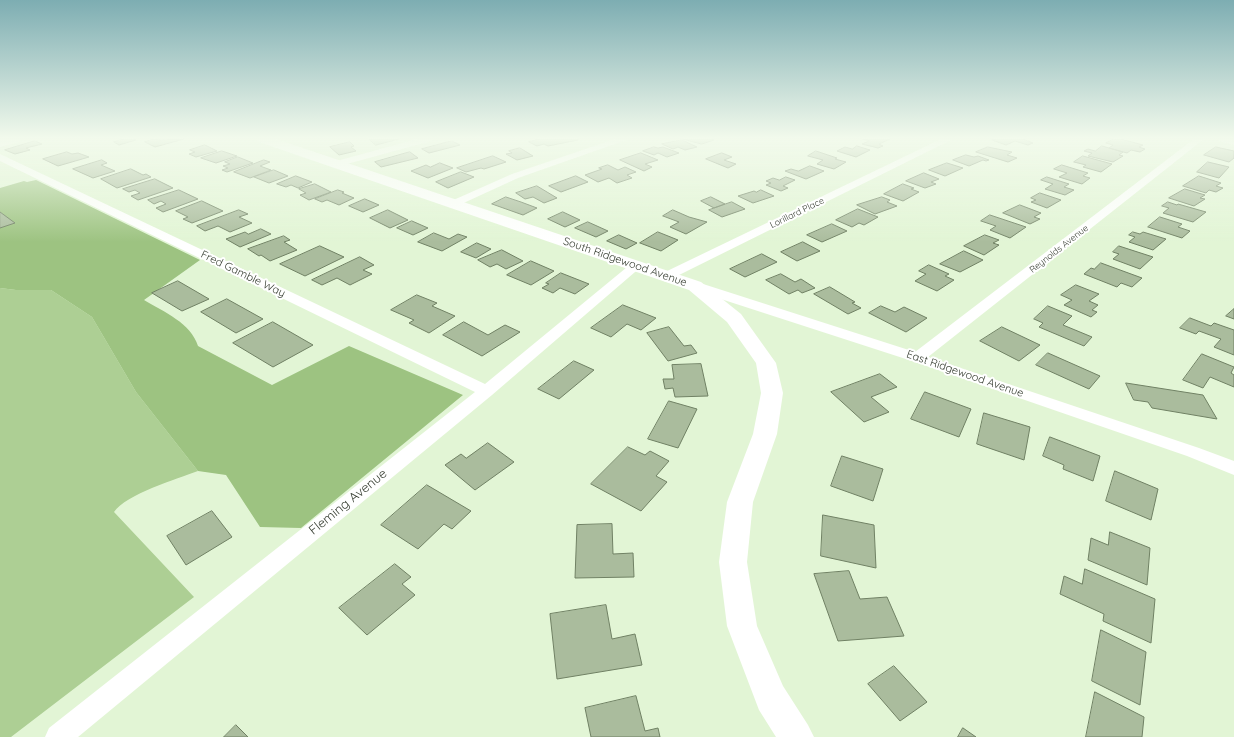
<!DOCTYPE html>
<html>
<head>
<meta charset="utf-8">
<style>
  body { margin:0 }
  canvas { display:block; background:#e2f5d5 }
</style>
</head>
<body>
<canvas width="1234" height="737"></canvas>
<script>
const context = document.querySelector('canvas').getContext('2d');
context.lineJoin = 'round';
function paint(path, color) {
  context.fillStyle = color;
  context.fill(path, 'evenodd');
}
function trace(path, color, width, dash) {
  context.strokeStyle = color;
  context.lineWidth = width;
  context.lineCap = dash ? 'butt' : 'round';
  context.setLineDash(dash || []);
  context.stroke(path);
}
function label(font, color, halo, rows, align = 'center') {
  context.font = font + ' Quicksand,sans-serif';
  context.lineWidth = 4;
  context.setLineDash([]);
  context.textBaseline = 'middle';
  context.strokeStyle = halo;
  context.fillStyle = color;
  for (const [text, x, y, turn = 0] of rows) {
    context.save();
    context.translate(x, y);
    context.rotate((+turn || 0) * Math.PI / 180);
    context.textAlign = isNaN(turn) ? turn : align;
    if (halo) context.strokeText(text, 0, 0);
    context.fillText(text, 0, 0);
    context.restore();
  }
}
const green = new Path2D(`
  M 0,288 L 16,290 L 51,290 L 92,317 L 136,392 L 198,471 C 177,479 126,494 114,512 L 194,597 L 11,737 L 0,737 Z`);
const forest = new Path2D(`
  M 36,180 L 200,260 L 144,300 C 164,312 191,323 198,346 L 272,385 L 349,346 L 463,395 L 301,528 L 260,527 L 226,475 L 198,471 L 136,392 L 92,317 L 51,290 L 16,290 L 0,288 L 0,188 L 24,181 L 27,182 Z`);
const building = new Path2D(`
  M 123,139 L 134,139 L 136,140 L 119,145 L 114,142 Z
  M 154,139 L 160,140 L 184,139 L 155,147 L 145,142 Z
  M 369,139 L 399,139 L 376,145 Z
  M 539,139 L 578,139 L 578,140 L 548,146 L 544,144 L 537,146 L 529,142 Z
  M 683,139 L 712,139 L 714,140 L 702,144 Z
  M 863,139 L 890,139 L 879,144 L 883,146 L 878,148 L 862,144 L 869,141 Z
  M 995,139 L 1023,139 L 1033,143 L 1028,145 L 1015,141 L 1006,145 L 992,140 Z
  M 1114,139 L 1121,139 L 1143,145 L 1139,147 L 1145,149 L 1140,152 L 1131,150 L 1127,153 L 1109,148 L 1113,145 L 1106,143 Z
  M 682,140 L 697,147 L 685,150 L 678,147 L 673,149 L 662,144 Z
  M 35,141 L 42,144 L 26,148 L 30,150 L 15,154 L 5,150 Z
  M 452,141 L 460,145 L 429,153 L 422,149 Z
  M 350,142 L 354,146 L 351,147 L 356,151 L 339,155 L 330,147 Z
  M 205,145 L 217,151 L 196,157 L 189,154 L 195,152 L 190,150 Z
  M 857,146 L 870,150 L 856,157 L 837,151 L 845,147 L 852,149 Z
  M 1102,146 L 1123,152 L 1119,155 L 1123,156 L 1113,162 L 1088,156 L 1092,153 L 1084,151 L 1088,149 L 1095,151 Z
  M 654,147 L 658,148 L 663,147 L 679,153 L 667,157 L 658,153 L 654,155 L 643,151 Z
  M 988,147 L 1012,152 L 1007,155 L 1017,158 L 1008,162 L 976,152 Z
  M 1216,147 L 1234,151 L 1234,158 L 1229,162 L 1204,155 Z
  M 520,148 L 533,156 L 517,160 L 506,154 L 512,153 L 509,151 Z
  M 222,151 L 237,156 L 216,163 L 201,158 Z
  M 816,151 L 837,158 L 835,159 L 846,162 L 834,169 L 817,164 L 823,160 L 808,156 Z
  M 67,152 L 72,154 L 78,153 L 89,157 L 58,166 L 43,159 Z
  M 410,152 L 418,158 L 381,167 L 375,162 Z
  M 641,153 L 658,160 L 645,164 L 652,167 L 644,171 L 620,160 Z
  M 722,153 L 732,157 L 724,160 L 736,164 L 728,168 L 706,159 Z
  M 966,155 L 974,157 L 978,156 L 989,160 L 986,161 L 983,160 L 969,166 L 953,160 Z
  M 493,156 L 506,162 L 484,169 L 481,168 L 466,172 L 457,168 Z
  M 1083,156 L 1112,164 L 1101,172 L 1083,167 L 1086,165 L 1074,162 Z
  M 238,157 L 253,163 L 227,172 L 222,170 L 228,168 L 223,166 L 230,164 L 225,162 Z
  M 102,160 L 107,163 L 101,165 L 115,171 L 93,178 L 73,169 Z
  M 264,160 L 270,162 L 260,166 L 271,170 L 250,178 L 234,172 Z
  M 1208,162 L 1229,167 L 1219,178 L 1197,172 Z
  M 440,163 L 453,168 L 428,178 L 411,171 L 426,165 L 430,167 Z
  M 947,163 L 963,168 L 945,176 L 929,170 Z
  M 608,165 L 618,170 L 625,167 L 636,172 L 627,175 L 632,178 L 617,183 L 609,178 L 598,182 L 585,175 L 602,169 L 599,168 Z
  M 1062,165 L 1088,173 L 1083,176 L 1090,178 L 1082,184 L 1059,177 L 1067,173 L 1054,169 Z
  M 810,166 L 824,171 L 806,179 L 785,171 L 791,169 L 798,171 Z
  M 131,169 L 143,175 L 146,174 L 151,177 L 117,188 L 101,179 Z
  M 274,170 L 288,176 L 269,183 L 254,177 Z
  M 461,172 L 474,177 L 448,188 L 436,182 Z
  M 924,173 L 939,179 L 931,182 L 936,184 L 925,188 L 906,181 Z
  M 296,176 L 312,182 L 298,188 L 291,185 L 286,187 L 277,184 Z
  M 576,176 L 588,182 L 561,192 L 549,186 Z
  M 1199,176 L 1221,183 L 1216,186 L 1223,188 L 1216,192 L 1209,190 L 1206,193 L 1183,186 Z
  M 786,177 L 795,180 L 783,186 L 788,188 L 781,191 L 766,185 L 771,183 L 766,181 L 773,178 L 779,180 Z
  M 1047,177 L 1069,184 L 1064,187 L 1074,190 L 1065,195 L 1045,189 L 1053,184 L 1041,180 Z
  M 155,179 L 173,188 L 138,200 L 131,196 L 140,193 L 135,190 L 129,192 L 123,189 Z
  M 315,184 L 331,192 L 309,200 L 300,195 L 306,193 L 299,189 Z
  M 903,184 L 914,188 L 911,189 L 919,192 L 903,201 L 884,194 Z
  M 537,186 L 557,198 L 544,203 L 533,197 L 525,199 L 516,193 Z
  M 1185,189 L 1205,195 L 1200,198 L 1205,199 L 1194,206 L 1169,198 Z
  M 179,190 L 198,199 L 163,212 L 156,208 L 166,204 L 161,201 L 154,204 L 148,200 Z
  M 338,190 L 344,192 L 342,193 L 354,198 L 339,205 L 327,200 L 322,202 L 315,199 Z
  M 761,190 L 774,196 L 753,203 L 738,196 L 754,191 L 756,192 Z
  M 1040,193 L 1061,200 L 1047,208 L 1031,202 L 1036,200 L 1031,198 Z
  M 506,197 L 521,202 L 537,208 L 523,215 L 492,204 Z
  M 711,197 L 725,204 L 714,208 L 701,201 Z
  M 882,197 L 890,200 L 887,202 L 897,206 L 875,214 L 857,205 Z
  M 365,199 L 379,205 L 363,212 L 349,206 Z
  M 202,201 L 223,211 L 192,223 L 183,219 L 188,217 L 176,211 Z
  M 732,202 L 745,209 L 722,217 L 709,210 Z
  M 1168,202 L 1177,205 L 1178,204 L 1206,212 L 1193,222 L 1163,213 L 1169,208 L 1162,206 Z
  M 1020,205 L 1041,213 L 1034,217 L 1040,219 L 1030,224 L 1003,213 Z
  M 858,209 L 878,217 L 864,225 L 859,223 L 852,227 L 836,220 Z
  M 239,210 L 248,214 L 239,217 L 252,223 L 230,232 L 218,226 L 205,231 L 197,226 Z
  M 388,210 L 408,220 L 390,228 L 370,218 Z
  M 673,210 L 689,217 L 707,222 L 686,234 L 670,227 L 679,222 L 663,216 Z
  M 0,212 L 15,223 L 0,228 Z
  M 563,212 L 580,220 L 565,227 L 548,219 Z
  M 990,215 L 1026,227 L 1010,238 L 990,230 L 996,226 L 981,221 Z
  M 1160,217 L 1182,224 L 1178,227 L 1190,231 L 1182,238 L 1148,227 Z
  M 412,221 L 428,228 L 413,235 L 397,228 Z
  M 588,222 L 608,231 L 596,237 L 575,228 Z
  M 832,224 L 847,231 L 822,242 L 807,235 Z
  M 261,229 L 271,234 L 240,247 L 226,239 L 245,232 L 248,234 Z
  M 658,232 L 678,240 L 661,251 L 640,243 Z
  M 1133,232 L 1140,234 L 1143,232 L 1166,239 L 1153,250 L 1129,242 L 1135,237 L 1129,235 Z
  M 434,233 L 449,239 L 458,234 L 467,237 L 442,251 L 418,242 Z
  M 619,235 L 637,243 L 626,249 L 607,241 Z
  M 985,235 L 999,240 L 993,243 L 999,245 L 984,255 L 964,246 Z
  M 284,236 L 290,240 L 284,242 L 297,250 L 270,261 L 261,255 L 259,256 L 248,249 Z
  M 803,242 L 820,251 L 797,261 L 781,252 Z
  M 477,243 L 491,249 L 476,258 L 461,252 Z
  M 320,246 L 344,257 L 305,276 L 280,264 Z
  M 1119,246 L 1153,257 L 1140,269 L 1113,259 L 1119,254 L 1113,252 Z
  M 502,250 L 523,261 L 506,269 L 497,264 L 490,267 L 478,260 Z
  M 964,251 L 983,260 L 960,272 L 940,264 Z
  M 762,254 L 777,262 L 745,277 L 730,269 Z
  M 360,257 L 374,265 L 363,270 L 372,274 L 350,285 L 337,278 L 322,285 L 312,280 Z
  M 531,261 L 554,271 L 531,285 L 507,275 Z
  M 1101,263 L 1142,278 L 1132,287 L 1121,283 L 1117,287 L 1084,274 L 1091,268 L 1094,269 Z
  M 929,265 L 949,274 L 945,276 L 954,280 L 937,291 L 915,281 L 926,274 L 919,271 Z
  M 561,273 L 589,284 L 575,294 L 560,288 L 553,293 L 542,288 L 549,284 L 546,283 Z
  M 781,274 L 795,282 L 801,279 L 815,288 L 802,293 L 798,290 L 789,294 L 766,280 Z
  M 178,281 L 209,299 L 182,311 L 152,293 Z
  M 1076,285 L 1099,294 L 1089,301 L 1098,305 L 1092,310 L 1097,312 L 1091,317 L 1064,305 L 1072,300 L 1061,295 Z
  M 830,287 L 855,302 L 852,303 L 861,308 L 848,314 L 814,294 Z
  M 417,295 L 437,303 L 432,306 L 455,316 L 429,333 L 409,323 L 414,320 L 391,310 Z
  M 227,299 L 263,319 L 236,333 L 201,312 Z
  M 623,305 L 656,318 L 641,330 L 627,324 L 611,337 L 591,328 Z
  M 881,306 L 895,312 L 904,307 L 927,318 L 906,332 L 869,313 Z
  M 1048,306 L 1072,316 L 1063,325 L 1092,337 L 1084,346 L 1039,327 L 1043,323 L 1034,319 Z
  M 1234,309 L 1234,319 L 1226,316 Z
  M 1190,318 L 1211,326 L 1214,323 L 1234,330 L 1234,355 L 1214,347 L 1221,339 L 1199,331 L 1196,334 L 1180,328 Z
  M 273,322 L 313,345 L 273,367 L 233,343 Z
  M 464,322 L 488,335 L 505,325 L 520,332 L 482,356 L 443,335 Z
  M 669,327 L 684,346 L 691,345 L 697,353 L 668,361 L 647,333 Z
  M 1002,327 L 1040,345 L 1019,361 L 980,341 Z
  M 1048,353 L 1100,376 L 1089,389 L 1036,365 Z
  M 1202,354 L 1234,367 L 1231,373 L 1234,375 L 1234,387 L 1210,377 L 1203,388 L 1183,380 Z
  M 574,361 L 594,370 L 559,399 L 538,389 Z
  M 701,364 L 708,396 L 675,397 L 673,388 L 665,389 L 663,379 L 674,379 L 672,365 Z
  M 880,374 L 897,387 L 871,397 L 889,412 L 864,422 L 831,392 Z
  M 1126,383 L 1203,395 L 1217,419 L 1152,408 L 1148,402 L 1134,400 Z
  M 925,392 L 971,409 L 959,437 L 911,419 Z
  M 669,401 L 697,409 L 678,448 L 648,439 Z
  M 984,413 L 1030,427 L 1024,460 L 977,444 Z
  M 1050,437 L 1100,456 L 1093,481 L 1063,469 L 1064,465 L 1043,456 Z
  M 488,443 L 514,462 L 475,490 L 445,465 L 461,454 L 466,458 Z
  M 628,447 L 645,455 L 650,451 L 669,461 L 656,476 L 667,482 L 641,511 L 591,484 Z
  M 842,456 L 883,469 L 873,501 L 831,486 Z
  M 1115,471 L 1158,489 L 1151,520 L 1106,501 Z
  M 427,485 L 471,511 L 452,529 L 444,524 L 418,549 L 381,525 Z
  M 212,511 L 232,537 L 186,565 L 167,536 Z
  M 823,515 L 874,525 L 876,568 L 821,556 Z
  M 612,524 L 613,554 L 633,553 L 634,577 L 575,578 L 577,525 Z
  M 1110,532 L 1150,548 L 1147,585 L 1088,560 L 1091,538 L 1108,545 Z
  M 395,564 L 411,577 L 402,584 L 415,595 L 367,635 L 339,608 Z
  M 1085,569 L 1155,599 L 1151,643 L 1103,621 L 1104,614 L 1060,594 L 1064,576 L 1082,584 Z
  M 849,571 L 860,599 L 887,597 L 904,636 L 838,641 L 814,574 Z
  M 606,605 L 612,639 L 635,634 L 642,665 L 557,679 L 550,614 Z
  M 1101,630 L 1146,652 L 1140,705 L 1092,681 Z
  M 894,666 L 927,702 L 900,721 L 868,684 Z
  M 1095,692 L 1144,717 L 1142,737 L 1086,737 Z
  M 636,696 L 645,731 L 658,728 L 660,737 L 591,737 L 585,708 Z
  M 236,725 L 248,737 L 224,737 Z
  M 963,728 L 976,737 L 958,737 Z`);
const street = new Path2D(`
  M 417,139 L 432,139 L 431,141 L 336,167 L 331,164 L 333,162 Z
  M 615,139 L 629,139 L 518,178 L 457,206 L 453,207 L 448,204 L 449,202 L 512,174 Z
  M 941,139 L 953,139 L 671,279 L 663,279 L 661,276 L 663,273 Z
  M 1194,139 L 1204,139 L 928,357 L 1199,448 L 1234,461 L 1234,475 L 1187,456 L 912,361 L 690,289 L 689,286 L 690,283 L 700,283 L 915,352 Z
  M 1218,139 L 1234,139 L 1234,145 L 1219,141 Z
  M 0,154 L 485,384 L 632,263 L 640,263 L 642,266 L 492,395 L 78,737 L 45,737 L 49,728 L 475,392 L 0,161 Z`);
const secondary = new Path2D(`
  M 0,139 L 21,139 L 19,142 L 0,147 Z
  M 257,139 L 276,139 L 701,282 L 741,314 L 776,363 L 783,393 L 777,434 L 753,502 L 747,562 L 757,626 L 783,686 L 808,725 L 814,737 L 776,737 L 759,710 L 727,626 L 719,562 L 727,502 L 753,434 L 761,393 L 756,363 L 727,322 L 689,290 L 259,142 Z`);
const farStreetnames = [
  ["Lorillard Place",797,213,-26],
  ["Reynolds Avenue",1059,249,-38]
];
const streetNames = [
  ["South Ridgewood Avenue",625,262,19],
  ["Fred Gamble Way",243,274,26],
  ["East Ridgewood Avenue",965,374,19]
];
const nearStreetnames = [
  ["Fleming Avenue",348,502,-39]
];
paint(green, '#adcf94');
paint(forest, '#9dc381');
paint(building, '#aabc9d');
trace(building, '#708164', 1);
paint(street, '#fff');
paint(secondary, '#fff');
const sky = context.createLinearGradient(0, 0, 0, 242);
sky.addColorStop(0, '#7dadb2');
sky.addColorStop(0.57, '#f2faec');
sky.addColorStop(1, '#f2faec00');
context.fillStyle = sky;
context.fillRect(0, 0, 1234, 242);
label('9px', '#363d31', '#fff', farStreetnames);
label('11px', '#363d31', '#fff', streetNames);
label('13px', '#363d31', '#fff', nearStreetnames);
</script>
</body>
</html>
